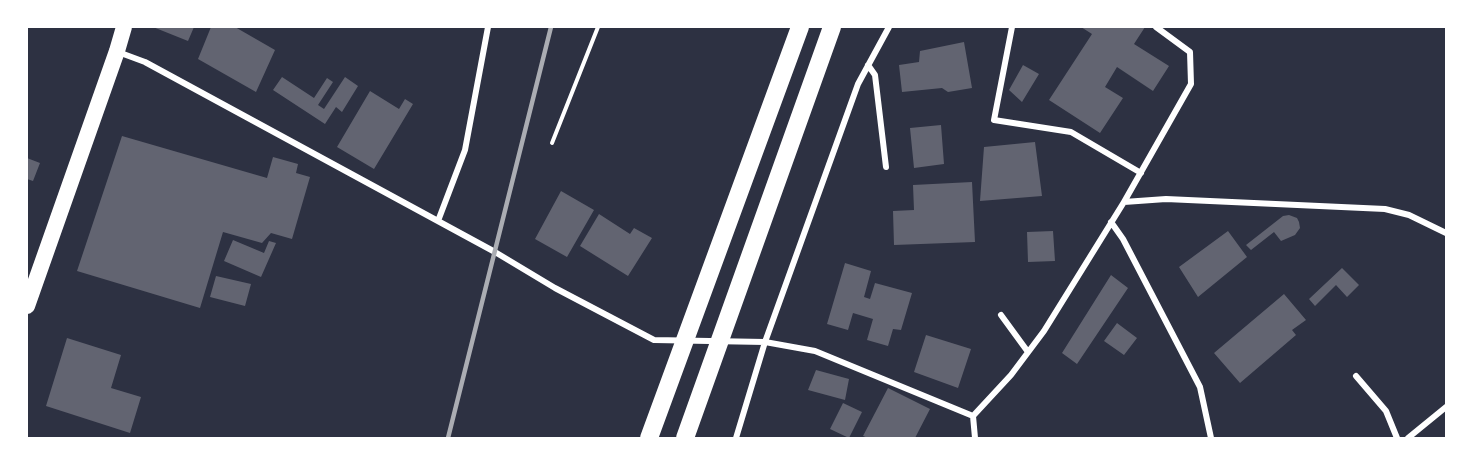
<!DOCTYPE html>
<html>
<head>
<meta charset="utf-8">
<style>
  body { margin:0 }
  #map { position:relative; width:1473px; height:465px; overflow:hidden; background:#2d3142; font-family:Jost,sans-serif }
  canvas { display:block }
  .frame { position:absolute; inset:0; border:28px solid #fff; pointer-events:none }
</style>
</head>
<body>
<div id="map">
<canvas width="1473" height="465"></canvas>
<div class="frame"></div>
</div>
<script>
const context = document.querySelector('canvas').getContext('2d');
context.lineJoin = 'round';
function paint(path, color) {
  context.fillStyle = color;
  context.fill(path, 'evenodd');
}
function trace(path, color, width, dash) {
  context.strokeStyle = color;
  context.lineWidth = width;
  context.lineCap = dash ? 'butt' : 'round';
  context.setLineDash(dash || []);
  context.stroke(path);
}
const building = new Path2D(`
  M 153,27 L 194,27 L 188,41 Z
  M 211,27 L 235,27 L 275,50 L 256,92 L 198,59 Z
  M 1081,27 L 1145,27 L 1134,44 L 1169,66 L 1153,91 L 1117,67 L 1105,87 L 1123,98 L 1100,133 L 1049,100 L 1092,34 Z
  M 964,42 L 972,88 L 948,92 L 942,88 L 902,92 L 899,65 L 919,62 L 920,51 Z
  M 1023,65 L 1039,74 L 1022,102 L 1009,90 Z
  M 282,77 L 314,98 L 327,78 L 333,82 L 318,105 L 324,109 L 345,77 L 358,86 L 342,112 L 336,107 L 325,124 L 273,90 Z
  M 370,91 L 399,109 L 405,99 L 413,104 L 374,169 L 337,147 Z
  M 941,125 L 944,164 L 914,168 L 910,128 Z
  M 122,136 L 267,178 L 273,157 L 298,164 L 296,173 L 310,177 L 292,239 L 271,233 L 262,243 L 223,232 L 200,308 L 77,271 Z
  M 1035,142 L 1042,196 L 980,201 L 984,147 Z
  M 27,158 L 40,163 L 33,181 L 27,179 Z
  M 972,182 L 975,242 L 894,245 L 893,211 L 914,210 L 913,185 Z
  M 561,191 L 594,210 L 567,257 L 535,239 Z
  M 599,214 L 630,234 L 634,228 L 652,238 L 628,276 L 580,246 Z
  M 1289,215 L 1297,218 L 1299,222 L 1300,228 L 1295,235 L 1281,241 L 1274,232 L 1251,250 L 1246,245 L 1283,216 Z
  M 1053,231 L 1055,261 L 1028,262 L 1027,232 Z
  M 1228,231 L 1247,257 L 1198,297 L 1179,267 Z
  M 233,240 L 264,253 L 269,241 L 276,243 L 261,277 L 224,261 Z
  M 845,263 L 871,271 L 864,297 L 870,299 L 875,283 L 912,293 L 901,330 L 893,329 L 888,346 L 867,340 L 873,319 L 853,313 L 848,330 L 827,324 Z
  M 1342,268 L 1359,285 L 1347,297 L 1336,285 L 1315,306 L 1309,299 Z
  M 1111,275 L 1128,288 L 1077,364 L 1062,353 Z
  M 216,276 L 251,284 L 245,306 L 210,297 Z
  M 1284,294 L 1306,320 L 1292,330 L 1296,335 L 1240,383 L 1214,353 Z
  M 1117,323 L 1137,338 L 1124,355 L 1104,341 Z
  M 926,335 L 971,349 L 958,388 L 914,372 Z
  M 67,338 L 121,355 L 111,388 L 141,397 L 130,433 L 46,406 Z
  M 816,370 L 849,379 L 845,400 L 808,390 Z
  M 888,388 L 930,409 L 915,438 L 868,438 L 863,436 Z
  M 843,403 L 862,412 L 849,438 L 830,429 Z`);
const path = new Path2D(`
  M 552,143 L 598,27`);
const minor = new Path2D(`
  M 1012,27 L 994,120 L 1071,132 L 1141,173
  M 118,52 L 145,62 L 495,252 L 555,288 L 654,340 L 765,342 L 815,351 L 973,416
  M 868,65 L 875,75 L 886,167
  M 1124,202 L 1191,84 L 1190,52 L 1156,27
  M 438,221 L 465,150 L 488,27
  M 1111,222 L 1123,239 L 1200,387 L 1211,438
  M 1001,315 L 1028,352
  M 1356,376 L 1386,411 L 1397,438
  M 973,416 L 1011,375 L 1044,331 L 1124,202 L 1166,199 L 1385,209 L 1409,215 L 1446,233
  M 973,416 L 975,438
  M 736,438 L 765,342 L 858,84 L 889,27
  M 1408,438 L 1446,407`);
const trunk = new Path2D(`
  M 27,306 L 117,51 L 124,27`);
const motorway = new Path2D(`
  M 649,438 L 800,27
  M 685,438 L 832,27`);
const rail = new Path2D(`
  M 448,438 L 551,27`);
paint(building, '#626471');
trace(path, '#fff', 4);
trace(minor, '#fff', 6);
trace(trunk, '#fff', 16);
trace(motorway, '#fff', 18);
trace(rail, '#abadb3', 4.5);
</script>
</body>
</html>
